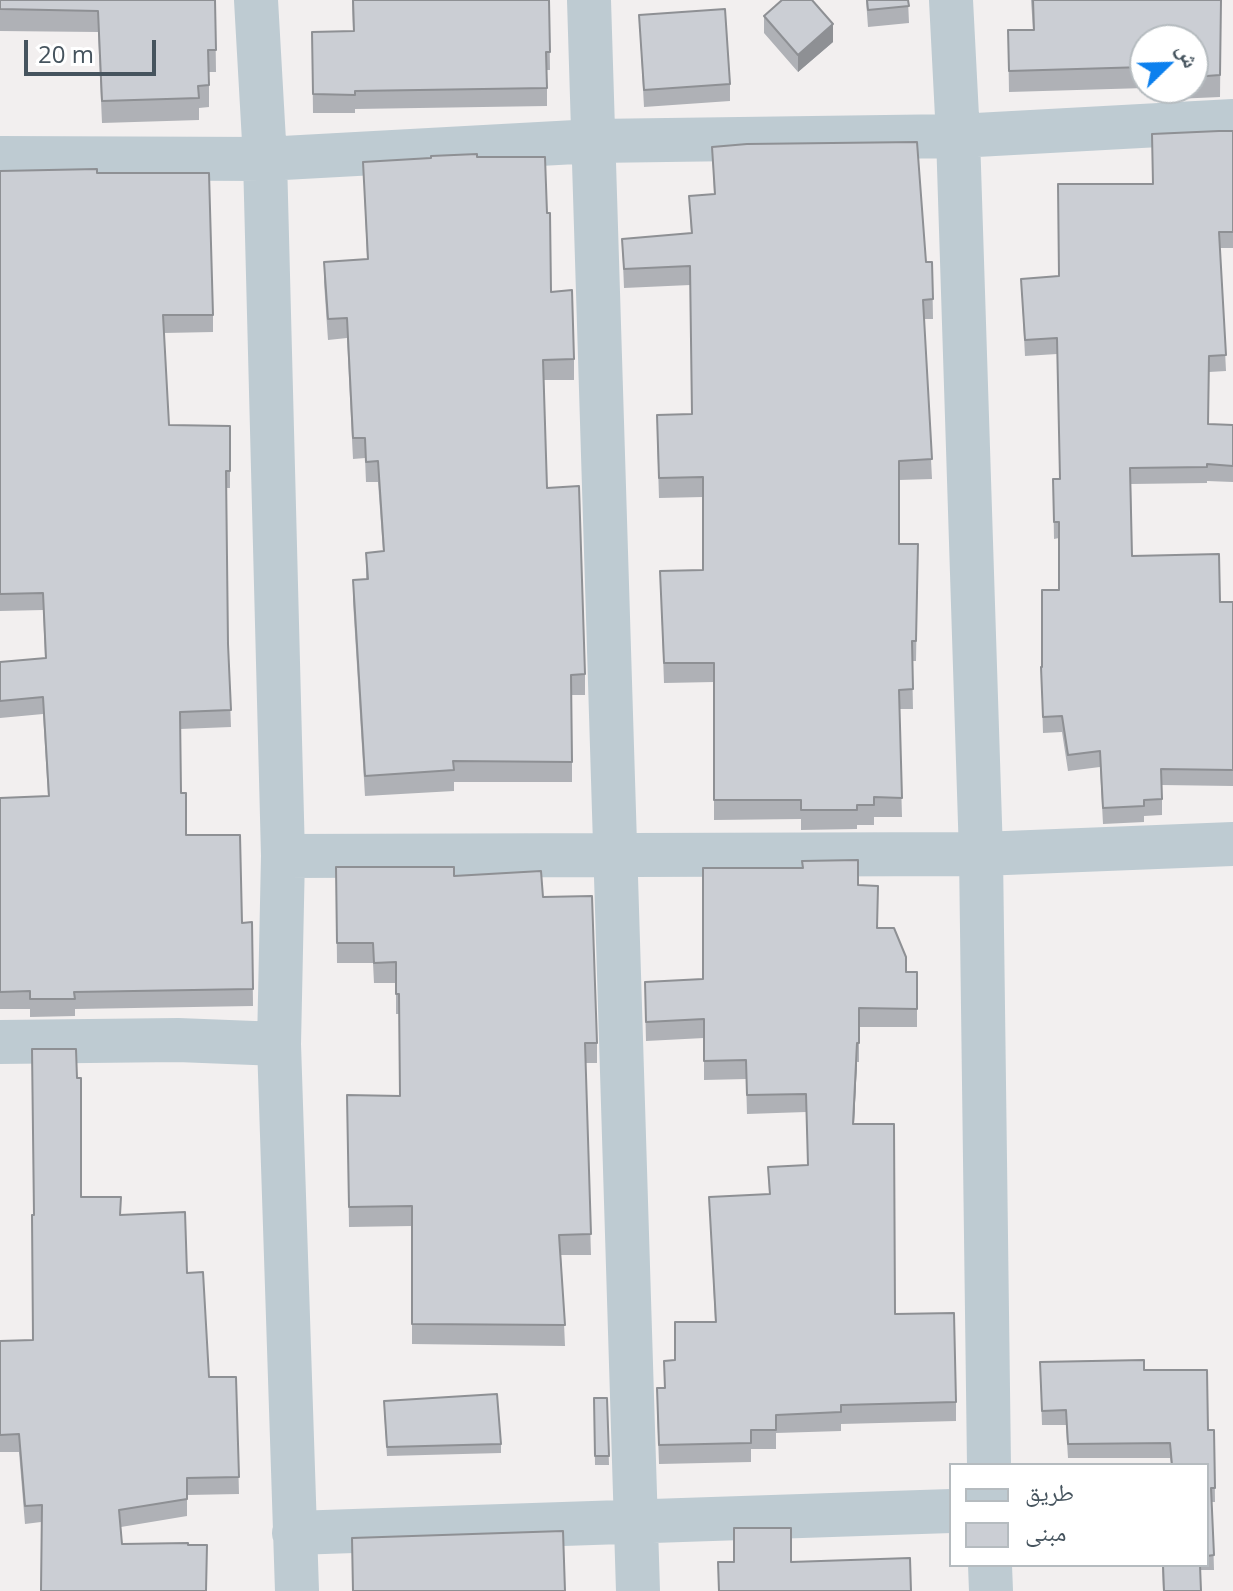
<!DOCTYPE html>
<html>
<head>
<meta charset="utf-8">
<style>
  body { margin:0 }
  #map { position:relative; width:1233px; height:1591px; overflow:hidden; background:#f2efef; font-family:"Open Sans","Noto Naskh Arabic",sans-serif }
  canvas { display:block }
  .legend { position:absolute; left:949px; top:1463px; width:260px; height:104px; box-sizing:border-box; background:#fff; border:2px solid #b5bbbf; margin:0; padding:10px 14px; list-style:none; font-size:24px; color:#46545e }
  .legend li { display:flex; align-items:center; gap:16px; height:40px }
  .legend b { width:40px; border:2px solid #b5bbbf }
  .north { position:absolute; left:1129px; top:24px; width:80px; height:80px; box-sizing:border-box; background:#fff; border:2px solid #b5bbbf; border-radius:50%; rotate:67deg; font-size:22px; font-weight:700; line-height:32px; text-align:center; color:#46545e }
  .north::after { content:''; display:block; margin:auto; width:28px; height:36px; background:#0c80ee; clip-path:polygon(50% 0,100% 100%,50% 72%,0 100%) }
  .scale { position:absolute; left:24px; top:40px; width:132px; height:36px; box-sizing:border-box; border:4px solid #46545e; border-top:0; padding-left:10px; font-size:24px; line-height:28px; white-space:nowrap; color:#46545e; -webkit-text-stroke:6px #fff; paint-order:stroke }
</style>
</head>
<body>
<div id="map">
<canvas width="1233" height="1591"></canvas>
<ul class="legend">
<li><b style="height:10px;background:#becbd2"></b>طريق</li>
<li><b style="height:22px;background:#cbced4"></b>مبنى</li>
</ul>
<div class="north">ش</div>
<div class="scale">20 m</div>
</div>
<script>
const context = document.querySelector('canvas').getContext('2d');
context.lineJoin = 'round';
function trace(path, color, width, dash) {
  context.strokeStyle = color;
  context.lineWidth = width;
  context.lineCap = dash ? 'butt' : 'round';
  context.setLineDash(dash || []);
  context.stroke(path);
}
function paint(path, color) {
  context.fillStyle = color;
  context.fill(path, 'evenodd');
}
const minor = new Path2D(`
  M 256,0 L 265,159 L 283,856 L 279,1044 L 297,1591
  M 589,0 L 638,1591
  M 951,0 L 958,136 L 981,854 L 989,1465
  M 0,158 L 265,159 L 594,141 L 958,136 L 1233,121
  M 283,856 L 981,854 L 1233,844
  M 0,1042 L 178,1040 L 279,1044
  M 294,1533 L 951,1511
  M 990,1565 L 991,1591`);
const wall = new Path2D(`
  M 0,0 L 215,0 L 216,72 L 209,72 L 209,107 L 199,108 L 199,120 L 102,123 L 98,32 L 0,31 Z
  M 352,0 L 549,0 L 550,70 L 547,70 L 547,106 L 355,109 L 355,113 L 313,113 L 312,32 L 353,31 Z
  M 866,0 L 908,0 L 909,23 L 868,27 Z
  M 1031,0 L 1221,0 L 1220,97 L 1152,100 L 1152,88 L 1193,88 L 1193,40 L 1145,40 L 1145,88 L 1009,92 L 1008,30 L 1033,30 Z
  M 639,15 L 730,84 L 730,101 L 644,107 Z
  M 764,16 L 833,42 L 798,72 L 764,33 Z
  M 1233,131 L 1233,248 L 1220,248 L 1226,371 L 1209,372 L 1208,424 L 1233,425 L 1233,482 L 1207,481 L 1207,483 L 1131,484 L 1132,556 L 1220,602 L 1233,602 L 1233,786 L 1162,785 L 1162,815 L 1144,816 L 1144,822 L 1103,824 L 1100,767 L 1068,771 L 1062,732 L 1043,733 L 1041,667 L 1042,667 L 1059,590 L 1059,538 L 1054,539 L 1053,479 L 1060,479 L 1057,354 L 1025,356 L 1021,279 L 1059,276 L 1152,184 Z
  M 712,147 L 926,262 L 932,262 L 933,319 L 924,319 L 932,479 L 899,480 L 899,544 L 918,544 L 916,661 L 912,661 L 913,709 L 899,709 L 902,817 L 874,817 L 874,825 L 857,825 L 857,829 L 801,830 L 801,819 L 714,820 L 714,682 L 664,683 L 660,571 L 703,570 L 703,497 L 659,498 L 657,434 L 692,414 L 690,285 L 624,288 L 622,239 L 691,233 L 689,196 L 714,194 Z
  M 477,157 L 547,213 L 551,292 L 574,359 L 574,380 L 544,380 L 547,488 L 585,674 L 585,695 L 572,695 L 572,782 L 454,782 L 454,791 L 365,796 L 353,601 L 353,580 L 366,579 L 366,553 L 383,551 L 378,482 L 366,482 L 365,458 L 353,459 L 347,338 L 328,340 L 324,282 L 324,262 L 367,259 L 363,162 Z
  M 0,171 L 97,173 L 213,315 L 213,332 L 164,333 L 169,425 L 230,426 L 230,488 L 226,488 L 228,644 L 231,727 L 180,729 L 181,793 L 186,835 L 242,923 L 252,922 L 253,1006 L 75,1009 L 75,1016 L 30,1017 L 30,1009 L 0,1009 L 0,798 L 48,796 L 43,714 L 0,718 L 0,662 L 45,658 L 43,610 L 0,611 Z
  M 336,867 L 454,876 L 543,897 L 597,1043 L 597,1063 L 585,1063 L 591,1255 L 561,1255 L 565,1346 L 412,1344 L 412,1226 L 349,1227 L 347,1095 L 400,1096 L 399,1014 L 396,1014 L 396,983 L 374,983 L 373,963 L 337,963 Z
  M 858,885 L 877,928 L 906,972 L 917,972 L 917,1027 L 859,1027 L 859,1062 L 857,1062 L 854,1124 L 895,1314 L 956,1402 L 956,1421 L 841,1424 L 841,1431 L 776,1433 L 776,1449 L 751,1449 L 751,1462 L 659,1464 L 657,1407 L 675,1360 L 715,1322 L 709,1197 L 769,1194 L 768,1167 L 808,1165 L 806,1112 L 747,1114 L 746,1079 L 704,1080 L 704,1038 L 646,1041 L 645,1001 L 703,979 Z
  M 81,1197 L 121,1215 L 187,1273 L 209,1377 L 236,1377 L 239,1494 L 187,1495 L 187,1516 L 121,1527 L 122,1544 L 188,1545 L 207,1591 L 41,1522 L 25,1524 L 19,1452 L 0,1452 L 0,1341 L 33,1340 Z
  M 1040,1362 L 1144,1370 L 1208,1430 L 1214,1430 L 1215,1502 L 1212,1502 L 1214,1570 L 1200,1570 L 1201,1591 L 1163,1591 L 1162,1565 L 1207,1565 L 1207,1465 L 1171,1465 L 1170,1458 L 1068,1458 L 1066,1425 L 1042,1425 Z
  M 594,1398 L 607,1398 L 609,1465 L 595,1465 Z
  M 384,1410 L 501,1444 L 501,1453 L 387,1456 Z`);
const shadedWall = new Path2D(`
  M 833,24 L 833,42 L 798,72 L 798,55 Z
  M 857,1043 L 857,1062 L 853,1143 L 853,1124 Z`);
const building = new Path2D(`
  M 0,0 L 215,0 L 216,50 L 208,50 L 209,85 L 198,86 L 199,98 L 102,101 L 98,11 L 0,9 Z
  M 353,0 L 549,0 L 550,52 L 546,52 L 547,88 L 355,91 L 355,95 L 313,94 L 312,32 L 354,31 Z
  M 782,0 L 812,0 L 833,24 L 798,55 L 764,16 Z
  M 867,0 L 908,0 L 909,6 L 868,10 Z
  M 1033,0 L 1221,0 L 1220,75 L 1193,77 L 1193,40 L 1145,40 L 1145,67 L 1009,71 L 1008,30 L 1034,30 Z
  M 725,9 L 730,84 L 644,90 L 639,15 Z
  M 1219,131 L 1233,131 L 1233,232 L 1219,232 L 1226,355 L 1209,356 L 1208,424 L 1233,425 L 1233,466 L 1207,464 L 1207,467 L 1130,468 L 1132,556 L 1219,554 L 1220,602 L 1233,602 L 1233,770 L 1161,769 L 1162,799 L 1144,800 L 1144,806 L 1103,808 L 1100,751 L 1068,755 L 1062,716 L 1043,717 L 1041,667 L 1042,667 L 1042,590 L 1059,590 L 1059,522 L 1054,522 L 1053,479 L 1060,479 L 1057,338 L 1025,340 L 1021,279 L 1059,276 L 1058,184 L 1153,184 L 1152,134 Z
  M 917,142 L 926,262 L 932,262 L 933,299 L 923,300 L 932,459 L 899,461 L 899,544 L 918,544 L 916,641 L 912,641 L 913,689 L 899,690 L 902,798 L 874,797 L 874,805 L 857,805 L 857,810 L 801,810 L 801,800 L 714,800 L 714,663 L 664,663 L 660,571 L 703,570 L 703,477 L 659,478 L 657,415 L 692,414 L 690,266 L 624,269 L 622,239 L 692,233 L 689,196 L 715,194 L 712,147 L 747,144 Z
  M 477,154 L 477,157 L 545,157 L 547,213 L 550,213 L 551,292 L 572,290 L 574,359 L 543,360 L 547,488 L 579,486 L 585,674 L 571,675 L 572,762 L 453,761 L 454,770 L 365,776 L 353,580 L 368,579 L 366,553 L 384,551 L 378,461 L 366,462 L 365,438 L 353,438 L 347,318 L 328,319 L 324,262 L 368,259 L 363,162 L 431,158 L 431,156 Z
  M 97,169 L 97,173 L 209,173 L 213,315 L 163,315 L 169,425 L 230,426 L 230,471 L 226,471 L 228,644 L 231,710 L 180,712 L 181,793 L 186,793 L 186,835 L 240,835 L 242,923 L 252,922 L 253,989 L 74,992 L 75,999 L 30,999 L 30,991 L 0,992 L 0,798 L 49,796 L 43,697 L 0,701 L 0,662 L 46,658 L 43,593 L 0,594 L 0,171 Z
  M 858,860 L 858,885 L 878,886 L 877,928 L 894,928 L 906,957 L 906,972 L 917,972 L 917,1009 L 859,1008 L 859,1043 L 857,1043 L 853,1124 L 894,1124 L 895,1314 L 954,1313 L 956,1402 L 841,1405 L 841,1412 L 776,1415 L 776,1430 L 751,1430 L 751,1443 L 659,1445 L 657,1388 L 665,1388 L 664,1361 L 675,1360 L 675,1322 L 716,1322 L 709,1197 L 770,1194 L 768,1167 L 808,1165 L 806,1094 L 747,1095 L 746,1060 L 704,1061 L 704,1019 L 646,1022 L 645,982 L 703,979 L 703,868 L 803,868 L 802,861 Z
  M 336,867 L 454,867 L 454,876 L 541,871 L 543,897 L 592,896 L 597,1043 L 585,1043 L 591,1234 L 559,1235 L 565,1325 L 412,1324 L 412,1206 L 349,1207 L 347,1095 L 400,1096 L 399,994 L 396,994 L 396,962 L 374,963 L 373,943 L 337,943 Z
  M 32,1049 L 76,1049 L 77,1078 L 81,1078 L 81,1197 L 121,1197 L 120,1215 L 185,1212 L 187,1273 L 203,1272 L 209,1377 L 236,1377 L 239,1477 L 187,1478 L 187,1499 L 119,1510 L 122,1544 L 188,1543 L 188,1545 L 207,1545 L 206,1591 L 41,1591 L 42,1505 L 25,1506 L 19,1434 L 0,1435 L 0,1341 L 33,1340 L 32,1215 L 34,1215 Z
  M 1144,1360 L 1144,1370 L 1207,1370 L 1208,1430 L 1214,1430 L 1215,1488 L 1211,1488 L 1214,1555 L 1207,1556 L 1207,1465 L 1172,1465 L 1170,1443 L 1068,1444 L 1066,1410 L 1042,1411 L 1040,1362 Z
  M 497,1394 L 501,1444 L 387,1447 L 384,1401 Z
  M 594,1398 L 607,1398 L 609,1456 L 595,1456 Z
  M 734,1528 L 791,1528 L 791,1562 L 910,1558 L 911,1591 L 719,1591 L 718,1562 L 734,1562 Z
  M 563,1531 L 565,1591 L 353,1591 L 352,1538 Z
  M 1163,1565 L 1200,1565 L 1201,1591 L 1164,1591 Z`);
trace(minor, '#becbd2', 44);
paint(wall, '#afb1b6');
paint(shadedWall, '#8e9094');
paint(building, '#cbced4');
trace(building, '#8e9094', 2);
</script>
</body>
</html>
